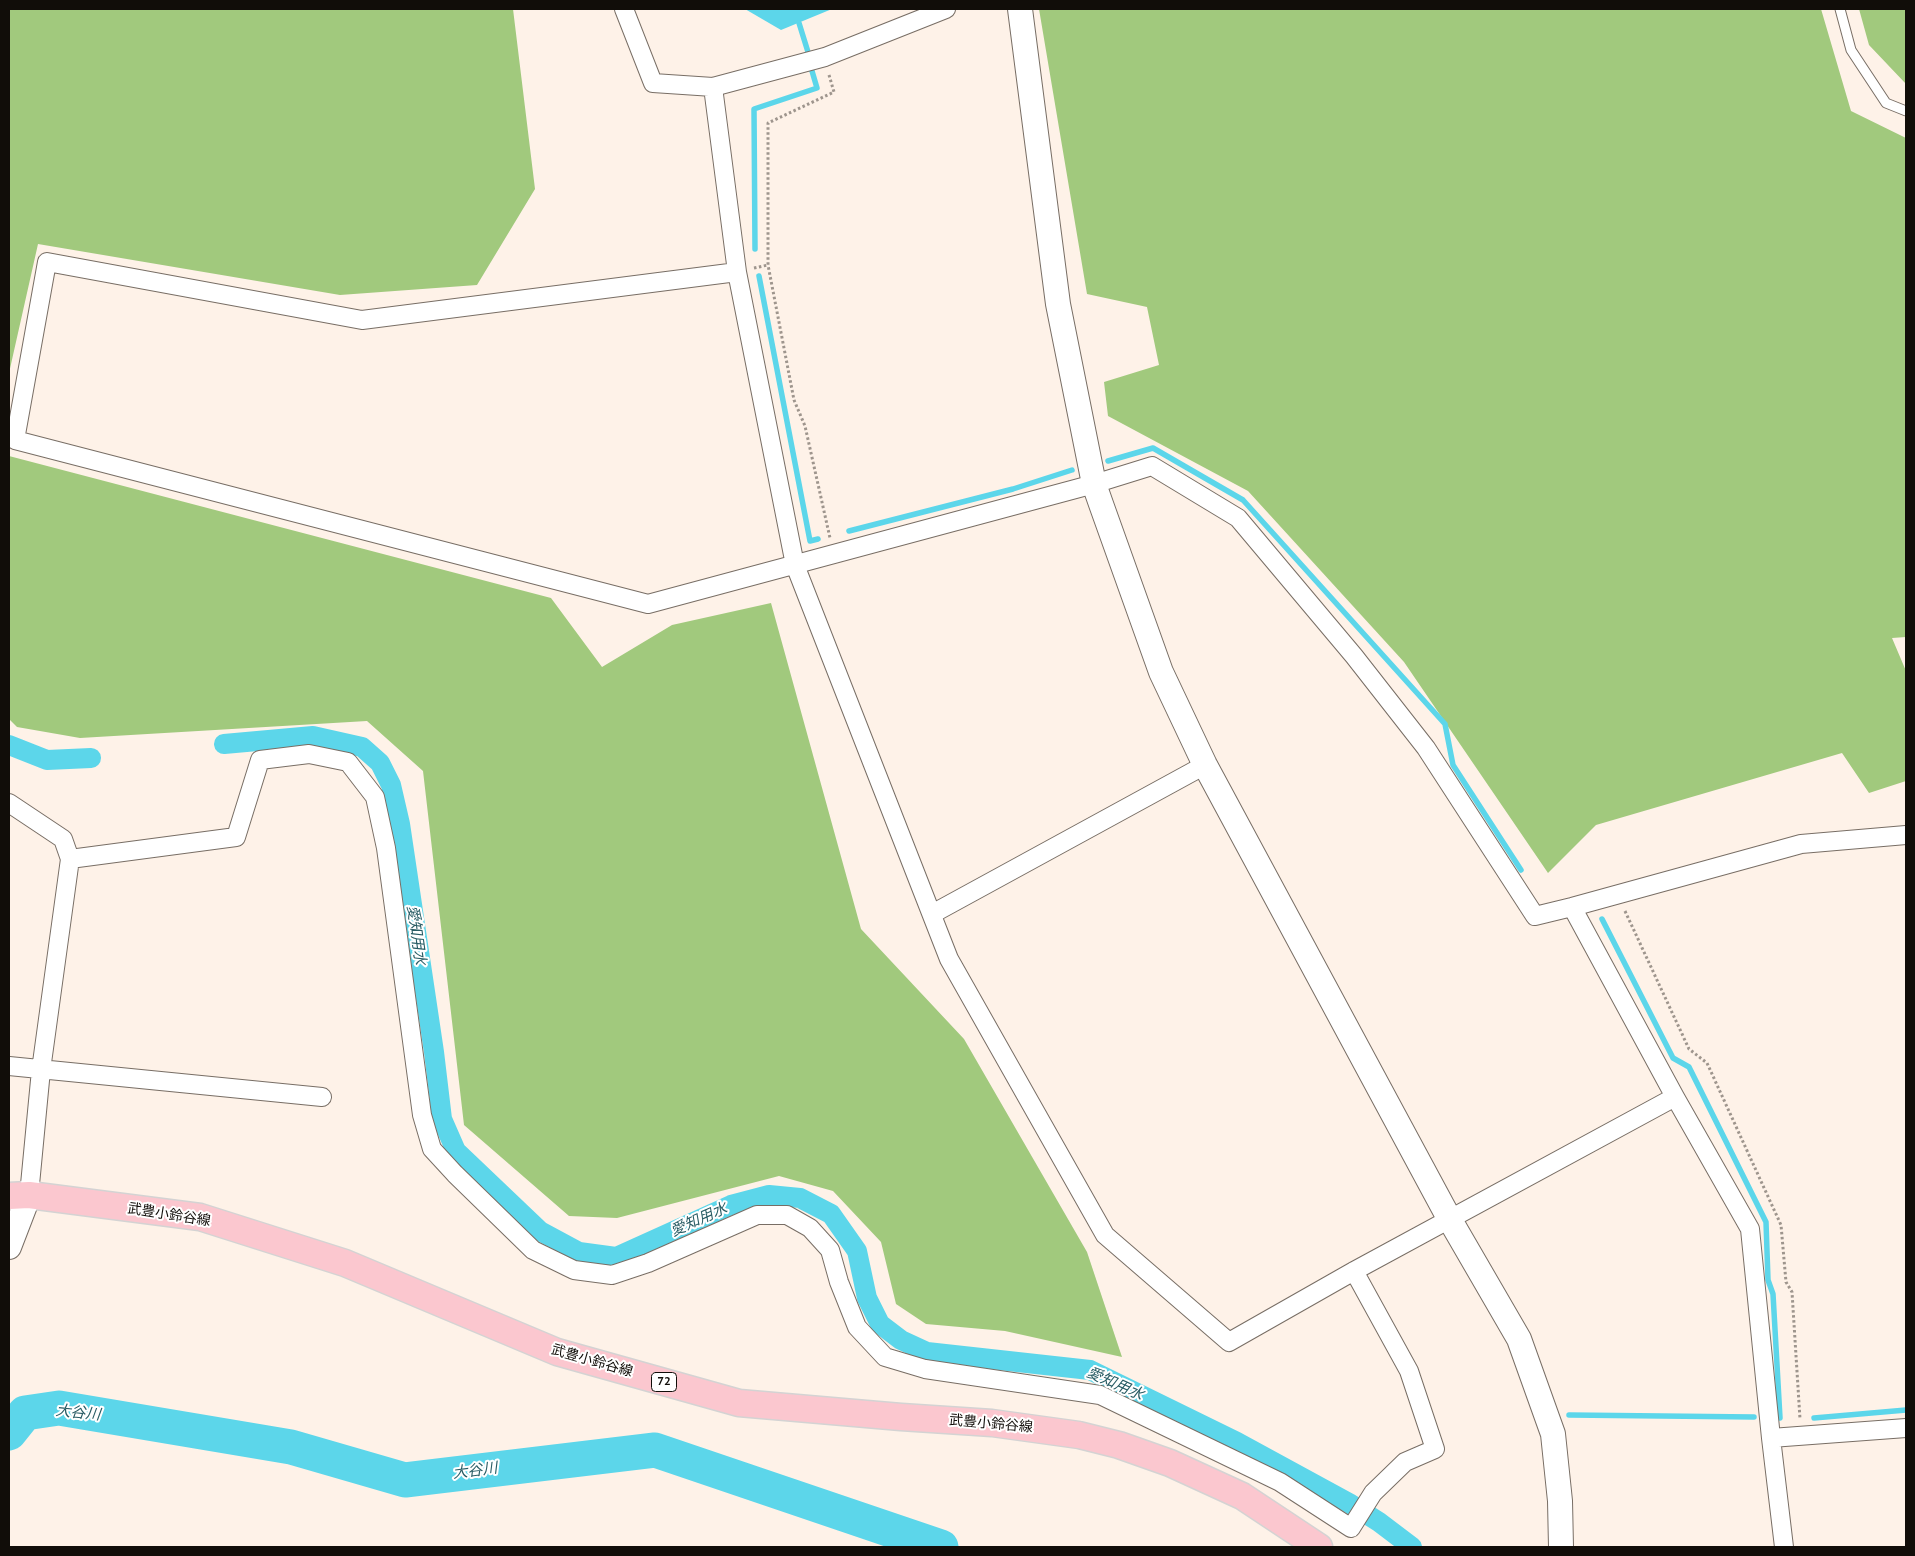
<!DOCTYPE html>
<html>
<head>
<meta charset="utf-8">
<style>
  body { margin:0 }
  #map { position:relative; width:1915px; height:1556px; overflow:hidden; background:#fef2e8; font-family:"PT Sans",sans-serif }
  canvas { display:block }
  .frame { position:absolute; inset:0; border:10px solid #110d09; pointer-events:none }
</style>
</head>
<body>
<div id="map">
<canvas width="1915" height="1556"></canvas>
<div class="frame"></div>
</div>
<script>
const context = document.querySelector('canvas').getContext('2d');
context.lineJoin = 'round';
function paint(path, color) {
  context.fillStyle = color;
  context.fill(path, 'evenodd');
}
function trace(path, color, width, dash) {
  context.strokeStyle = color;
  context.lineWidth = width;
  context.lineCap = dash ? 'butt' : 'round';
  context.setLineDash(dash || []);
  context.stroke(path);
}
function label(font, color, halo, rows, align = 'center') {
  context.font = font + ' "PT Sans","Noto Sans JP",sans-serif';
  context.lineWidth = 4;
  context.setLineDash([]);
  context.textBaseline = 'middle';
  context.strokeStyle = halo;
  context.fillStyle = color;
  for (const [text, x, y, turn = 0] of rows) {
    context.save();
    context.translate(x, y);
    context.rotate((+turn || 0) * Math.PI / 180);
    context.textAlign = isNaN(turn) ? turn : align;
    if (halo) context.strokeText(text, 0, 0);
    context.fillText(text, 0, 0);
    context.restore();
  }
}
const forest = new Path2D(`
  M 9,9 L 513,9 L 535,189 L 477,285 L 340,295 L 38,244 L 9,373 Z
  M 1039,9 L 1821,9 L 1851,111 L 1906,138 L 1906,637 L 1892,638 L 1906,671 L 1906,781 L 1869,793 L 1842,753 L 1596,825 L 1548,873 L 1404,662 L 1248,491 L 1108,416 L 1104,382 L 1159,365 L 1147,307 L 1087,294 Z
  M 1859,9 L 1906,9 L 1906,84 L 1869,45 Z
  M 9,456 L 551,598 L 602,667 L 672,625 L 771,603 L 861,929 L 964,1039 L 1087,1252 L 1122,1357 L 1005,1331 L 926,1324 L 896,1304 L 881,1242 L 833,1191 L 779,1176 L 617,1218 L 569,1216 L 464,1125 L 423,771 L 367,721 L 80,738 L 17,727 L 9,719 Z`);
const water = new Path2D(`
  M 745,9 L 832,9 L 781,30 Z`);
const stream = new Path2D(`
  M 799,23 L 808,52
  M 755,249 L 754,109 L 817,88 L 812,71
  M 759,276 L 810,541 L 818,539
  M 1108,461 L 1153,448 L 1243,500 L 1445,724 L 1453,765 L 1521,870
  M 849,531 L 1013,489 L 1072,470
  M 1602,919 L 1673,1058 L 1689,1067 L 1766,1222 L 1768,1280 L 1773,1294 L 1780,1418
  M 1569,1415 L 1754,1417
  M 1814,1418 L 1906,1410`);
const canal = new Path2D(`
  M 224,744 L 313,736 L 362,747 L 380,763 L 391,785 L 400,824 L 434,1052 L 442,1119 L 456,1151 L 540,1231 L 579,1252 L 616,1257 L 731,1205 L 769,1195 L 800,1198 L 831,1214 L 857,1251 L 867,1298 L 880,1324 L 901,1340 L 927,1352 L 1090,1370 L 1237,1442 L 1349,1503 L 1379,1522 L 1412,1547
  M 9,745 L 47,760 L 91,758`);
const river = new Path2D(`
  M 9,1433 L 25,1413 L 59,1408 L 291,1447 L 405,1480 L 655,1450 L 941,1547`);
const path = new Path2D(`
  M 829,75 L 834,92 L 768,123 L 768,265 L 794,400 L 805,426 L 830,538
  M 754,268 L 768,265
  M 1625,911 L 1689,1049 L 1707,1063 L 1781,1225 L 1786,1282 L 1792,1292 L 1800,1419`);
const lane = new Path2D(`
  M 1840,9 L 1851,50 L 1886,103 L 1906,111`);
const street = new Path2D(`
  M 624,9 L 653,83 L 713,87 L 825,57 L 946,9
  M 713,87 L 737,272 L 795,565 L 949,959 L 1105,1235 L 1229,1342 L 1354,1271 L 1675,1097
  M 737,272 L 362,320 L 47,262 L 15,440 L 648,604 L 1094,484 L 1152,466 L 1238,518 L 1354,656 L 1426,748 L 1535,916 L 1572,907 L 1801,844 L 1906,835
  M 9,803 L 63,839 L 70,859 L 41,1070 L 29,1195
  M 70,859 L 236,837 L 260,760 L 309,754 L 348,762 L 375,797 L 386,848 L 422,1115 L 432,1149 L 455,1174 L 533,1250 L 574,1270 L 612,1275 L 648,1263 L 757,1215 L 787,1215 L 810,1228 L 830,1250 L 839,1282 L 857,1327 L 885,1357 L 925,1369 L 1100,1395 L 1280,1482 L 1351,1528 L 1373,1493 L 1405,1462 L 1435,1449 L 1409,1371 L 1354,1271
  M 1572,907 L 1675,1097 L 1750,1229 L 1771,1438 L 1784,1547
  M 932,914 L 1205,765
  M 9,1066 L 322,1097
  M 1771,1438 L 1906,1428`);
const secondary = new Path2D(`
  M 1020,9 L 1058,304 L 1094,484 L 1101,504 L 1161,672 L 1205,765 L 1450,1220 L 1519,1339 L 1553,1434 L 1560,1501 L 1561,1547
  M 9,1247 L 29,1195`);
const primary = new Path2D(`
  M 9,1196 L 29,1195 L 200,1217 L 345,1263 L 557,1352 L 739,1403 L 901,1417 L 992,1423 L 1079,1435 L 1119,1445 L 1170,1463 L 1242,1496 L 1319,1547`);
const shields = [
  [664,1382,25]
];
const shieldNames = [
  ["72",664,1382]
];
const streetNames = [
  ["武豊小鈴谷線",169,1215,9],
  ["武豊小鈴谷線",592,1361,16],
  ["武豊小鈴谷線",991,1424,5]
];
const waterNames = [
  ["愛知用水",416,935,82],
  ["愛知用水",699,1220,-24],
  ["愛知用水",1115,1384,24],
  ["大谷川",78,1413,6],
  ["大谷川",475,1471,-7]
];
paint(forest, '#a1c97d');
paint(water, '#5cd6ea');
trace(stream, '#5cd6ea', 5.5);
trace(canal, '#5cd6ea', 20);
trace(river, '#5cd6ea', 35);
trace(lane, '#786e65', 11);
trace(street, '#786e65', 20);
trace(secondary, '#786e65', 26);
trace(primary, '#d4d3d3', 29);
trace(path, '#9e958d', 3, [2.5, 2.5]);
trace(lane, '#fff', 9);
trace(street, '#fff', 18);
trace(secondary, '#fff', 24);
trace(primary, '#fbc7cf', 26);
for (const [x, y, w] of shields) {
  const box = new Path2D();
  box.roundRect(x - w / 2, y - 9.5, w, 19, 4);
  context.fillStyle = '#fff';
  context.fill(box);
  trace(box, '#110d09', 1);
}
label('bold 12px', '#110d09', null, shieldNames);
label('14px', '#110d09', '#fff', streetNames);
label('italic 15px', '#285c64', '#fff', waterNames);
</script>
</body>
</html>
